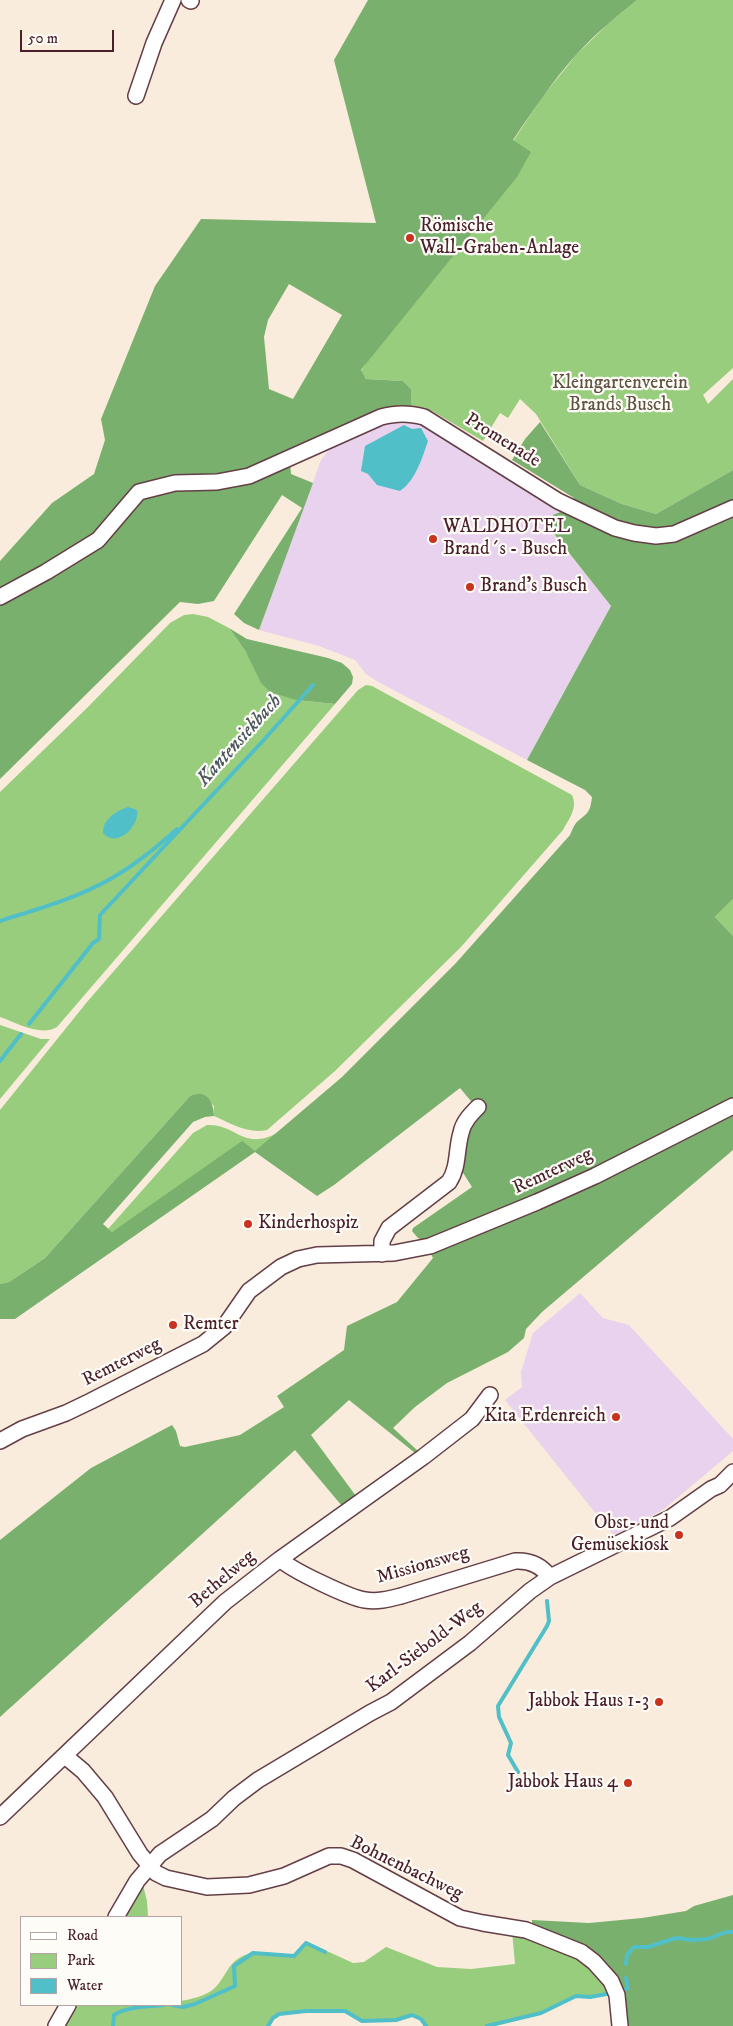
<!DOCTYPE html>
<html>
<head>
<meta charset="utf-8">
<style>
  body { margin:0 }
  #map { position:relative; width:733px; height:2026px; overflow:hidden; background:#f9ecdc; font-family:"IM FELL DW Pica",serif }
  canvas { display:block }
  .legend { position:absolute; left:20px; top:1916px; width:162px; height:90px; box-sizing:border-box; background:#fdfcf7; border:1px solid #b5a4a5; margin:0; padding:6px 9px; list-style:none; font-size:15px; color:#4a1f2b }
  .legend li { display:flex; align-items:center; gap:10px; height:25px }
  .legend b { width:25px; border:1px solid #b5a4a5 }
  .scale { position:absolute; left:20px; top:30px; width:94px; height:22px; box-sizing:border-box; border:2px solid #4a1f2b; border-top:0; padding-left:6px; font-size:15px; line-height:18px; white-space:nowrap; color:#4a1f2b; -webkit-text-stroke:4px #fdfcf7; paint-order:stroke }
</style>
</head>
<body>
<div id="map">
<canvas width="733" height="2026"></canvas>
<ul class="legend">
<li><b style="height:6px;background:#fff"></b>Road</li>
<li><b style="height:14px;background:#98cd7e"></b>Park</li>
<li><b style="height:14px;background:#51bfc7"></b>Water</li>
</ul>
<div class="scale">50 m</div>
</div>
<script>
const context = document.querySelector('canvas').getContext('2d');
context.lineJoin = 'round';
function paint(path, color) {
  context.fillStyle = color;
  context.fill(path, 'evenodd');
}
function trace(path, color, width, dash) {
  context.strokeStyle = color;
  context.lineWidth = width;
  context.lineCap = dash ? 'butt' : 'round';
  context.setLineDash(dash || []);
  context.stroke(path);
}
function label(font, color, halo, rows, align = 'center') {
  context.font = font + ' "IM FELL DW Pica",serif';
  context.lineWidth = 4.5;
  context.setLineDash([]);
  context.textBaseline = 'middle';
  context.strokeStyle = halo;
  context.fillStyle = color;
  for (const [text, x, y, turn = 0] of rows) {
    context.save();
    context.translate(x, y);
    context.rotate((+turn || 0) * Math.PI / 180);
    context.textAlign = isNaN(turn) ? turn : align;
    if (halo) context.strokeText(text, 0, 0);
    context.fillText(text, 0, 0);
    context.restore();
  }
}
const built = new Path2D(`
  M 399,421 L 427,425 L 568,509 L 547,526 L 611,606 L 527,760 L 380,683 L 366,674 L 355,660 L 319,646 L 259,630 L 321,460 L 331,447 L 384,424 Z
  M 580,1293 L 603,1318 L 629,1325 L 733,1439 L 733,1451 L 663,1510 L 613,1535 L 505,1400 L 522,1387 L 521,1372 L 533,1333 Z`);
const green = new Path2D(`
  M 637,0 L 733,0 L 733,368 L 703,395 L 708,404 L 733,379 L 733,470 L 656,514 L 622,504 L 580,485 L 536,414 L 520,399 L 508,418 L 500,413 L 483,441 L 432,411 L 411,406 L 411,389 L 403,381 L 366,379 L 361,371 L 543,96 L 577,54 L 610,22 Z
  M 193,614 L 208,617 L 229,628 L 246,652 L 296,700 L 335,704 L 57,1027 C 41,1037 17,1023 0,1017 L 0,792 L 87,708 L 170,623 L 184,615 Z
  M 366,685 L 372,686 L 572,795 C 578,808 569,819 563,830 L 461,947 L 335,1071 L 267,1130 C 248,1134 232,1124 214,1116 L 214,1106 C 206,1098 202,1090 190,1096 L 45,1258 L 9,1282 L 0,1284 L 0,1110 L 87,1002 L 358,690 Z
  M 733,899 L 733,936 L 715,917 Z
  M 0,1025 L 41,1039 L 50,1039 L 0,1099 Z
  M 207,1125 C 237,1124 243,1151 277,1133 L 255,1152 L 112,1232 L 108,1229 L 193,1133 Z
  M 143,1885 L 147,1901 L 148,1917 L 124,1917 Z
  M 512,1931 L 584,1957 L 612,1993 L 590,1997 L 576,1996 L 541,2013 L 487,2026 L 426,2026 L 421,2019 L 412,2015 L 396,2020 L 362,2021 L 345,2011 L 306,2011 L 279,2014 L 273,2018 L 268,2026 L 65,2026 L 77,2005 L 181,2005 L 181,2001 C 191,1999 202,1997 211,1991 C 228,1979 225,1959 252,1953 C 262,1950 283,1955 294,1956 L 305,1941 L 353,1963 L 364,1962 L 386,1947 L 437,1967 L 471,1969 L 515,1964 Z`);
const forest = new Path2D(`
  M 368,0 L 637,0 C 616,17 595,34 577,54 C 553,80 533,111 513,140 L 531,152 L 517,177 L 361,370 L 366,379 L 403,381 L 411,389 L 411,406 L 387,407 L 289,450 L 291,474 L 313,483 L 259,630 L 244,623 L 234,614 L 302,508 L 282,495 L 214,601 L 198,604 L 180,602 L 0,779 L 0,561 L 52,503 L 94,474 L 105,440 L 101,419 L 155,286 L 201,219 L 376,223 L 334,60 ZM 289,284 L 342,315 L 293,399 L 269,389 L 264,337 L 268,320 Z
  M 540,422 L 580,485 L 622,504 L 656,514 L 733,470 L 733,899 L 715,917 L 733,936 L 733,1150 L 542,1312 L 526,1329 L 524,1338 L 508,1352 L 447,1383 L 415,1407 L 393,1428 L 418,1451 L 415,1453 L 349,1400 L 311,1435 L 356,1496 L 342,1506 L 295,1450 L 0,1717 L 0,1540 L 91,1468 L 172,1425 L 176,1431 L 180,1446 L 185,1447 L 240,1435 L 284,1407 L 277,1396 L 344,1350 L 347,1326 L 397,1302 L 433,1258 L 424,1241 L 418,1238 L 412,1231 L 413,1228 L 472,1187 L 460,1168 L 470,1123 L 480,1112 L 460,1088 L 334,1185 L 317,1196 L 255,1152 L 15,1319 L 0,1319 L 0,1284 L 9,1282 L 45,1258 L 190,1096 C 206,1088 214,1102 214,1116 L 205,1117 L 193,1122 L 103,1224 L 112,1232 L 242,1141 L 255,1151 L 342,1077 L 455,964 L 570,835 C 572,831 574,824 578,821 C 589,812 590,812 592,797 L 585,790 L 527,760 L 611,606 L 547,525 L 553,515 L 568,509 L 574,498 L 512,460 L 525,439 Z
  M 229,628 L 247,639 L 328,658 L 342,663 L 350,670 L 353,677 L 352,684 L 335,704 L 296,700 L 270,692 L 261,683 L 246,652 Z
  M 733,1895 L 733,2026 L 624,2026 L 621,1992 L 570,1941 L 532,1924 L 532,1920 L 589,1923 L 642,1918 L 686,1911 L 694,1906 Z`);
const water = new Path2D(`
  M 404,425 L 412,429 L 421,428 L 428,441 C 422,458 416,480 400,491 L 377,485 L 368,474 L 361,471 L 365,446 Z
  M 128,807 L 137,810 C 140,826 117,849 103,833 C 103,819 116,811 128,807 Z`);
const stream = new Path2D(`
  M 0,921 C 37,909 78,898 112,878 C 135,865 157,847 177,829
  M 29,1024 L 93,943 L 99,939 L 100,915 L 261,743 L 313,685
  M 0,1061 L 21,1034
  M 518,1772 L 508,1755 L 511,1743 L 499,1717 L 498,1706 L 547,1626 L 549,1621 L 547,1601
  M 626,1964 L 627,1955 L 634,1947 L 648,1947 L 676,1938 L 692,1940 L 708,1939 L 726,1932 L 733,1932
  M 621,1992 L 628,1988 L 626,1978
  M 172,2005 L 183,2007 L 195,2004 L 235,1986 L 234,1966 L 253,1953 L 294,1956 L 306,1943 L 325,1952
  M 113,2026 L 114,2015 C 128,2006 148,2007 164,2005
  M 268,2026 L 273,2018 L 279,2014 L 306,2011 L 345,2011 L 362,2021 L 396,2020 L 412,2015 L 421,2019 L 426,2026
  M 487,2026 L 541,2013 L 576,1996 L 590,1997 L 612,1993`);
const street = new Path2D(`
  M 189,0 L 191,1
  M 136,96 L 154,43 L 173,0
  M 0,597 L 46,572 L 98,540 L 139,492 L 175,483 L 217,482 L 249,476 L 381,417 C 397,413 408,413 424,417 L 558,501 L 615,528 L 634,533 L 656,536 L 674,534 L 733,508
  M 382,1254 L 382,1241 L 389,1228 L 449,1182 C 459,1167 456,1149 461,1133 C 463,1122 471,1114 478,1107
  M 0,1441 L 22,1429 L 66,1413 L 91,1401 L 203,1344 L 224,1327 L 249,1291 L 281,1267 L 298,1259 L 317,1255 L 394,1253 L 430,1246 L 537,1202 L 595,1176 L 733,1106
  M 280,1559 C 291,1570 350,1598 365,1600 C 378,1602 389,1599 401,1596 L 515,1561 C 530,1560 541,1565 550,1577
  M 65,1756 L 83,1771 L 105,1797 L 140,1854 L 156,1873 L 166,1878 L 207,1887 L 249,1885 L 284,1876 L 329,1856 L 341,1856 L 353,1860 L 460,1918 L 483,1923 L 526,1930 L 581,1952 L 594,1962 L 611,1981 L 617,1995 L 620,2026
  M 0,1817 L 225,1602 L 280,1559 L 423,1457 L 472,1419 L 490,1395
  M 116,1917 L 137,1881 L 160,1854 L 212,1819 L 234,1798 L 258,1780 L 370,1713 L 391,1702 L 470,1643 L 530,1591 L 550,1577 L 670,1518 L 711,1489 L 720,1485 L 733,1472
  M 56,2026 L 68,2005`);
const markers = [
  [410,238,5,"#c8321e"],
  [433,539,5,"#c8321e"],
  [470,587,5,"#c8321e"],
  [248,1224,5,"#c8321e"],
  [173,1325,5,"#c8321e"],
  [616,1417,5,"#c8321e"],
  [679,1535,5,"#c8321e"],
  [659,1702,5,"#c8321e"],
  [628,1783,5,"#c8321e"]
];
const poiNames = [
  ["Römische",420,227],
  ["Wall-Graben-Anlage",420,249],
  ["WALDHOTEL",443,528],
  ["Brand´s - Busch",443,550],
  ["Brand's Busch",480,587],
  ["Kinderhospiz",258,1224],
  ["Remter",183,1325],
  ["Kita Erdenreich",606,1417,"right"],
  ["Obst- und",669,1524,"right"],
  ["Gemüsekiosk",669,1546,"right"],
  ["Jabbok Haus 1-3",649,1702,"right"],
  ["Jabbok Haus 4",618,1783,"right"]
];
const parkNames = [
  ["Kleingartenverein",620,384],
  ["Brands Busch",620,406]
];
const streetNames = [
  ["Promenade",502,441,32],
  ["Remterweg",553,1172,-25],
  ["Remterweg",122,1363,-27],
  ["Missionsweg",423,1566,-16],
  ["Bethelweg",223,1580,-40],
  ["Karl-Siebold-Weg",425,1648,-37],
  ["Bohnenbachweg",406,1869,26]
];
const waterNames = [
  ["Kantensiekbach",240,741,-48]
];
paint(built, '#e9d2ed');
paint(green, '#98cd7e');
paint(forest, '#7ab06d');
paint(water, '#51bfc7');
trace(stream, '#51bfc7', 4);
trace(street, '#643e46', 18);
trace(street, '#fff', 15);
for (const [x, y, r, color] of markers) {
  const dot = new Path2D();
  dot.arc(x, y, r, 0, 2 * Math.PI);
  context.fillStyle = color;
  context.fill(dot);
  trace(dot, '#fdfcf7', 2);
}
label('19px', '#4a1f2b', '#fdfcf7', poiNames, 'left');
label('19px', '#615344', '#fdfcf7', parkNames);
label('19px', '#4a1f2b', '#fdfcf7', streetNames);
label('italic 20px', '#4c5762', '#fdfcf7', waterNames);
</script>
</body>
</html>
